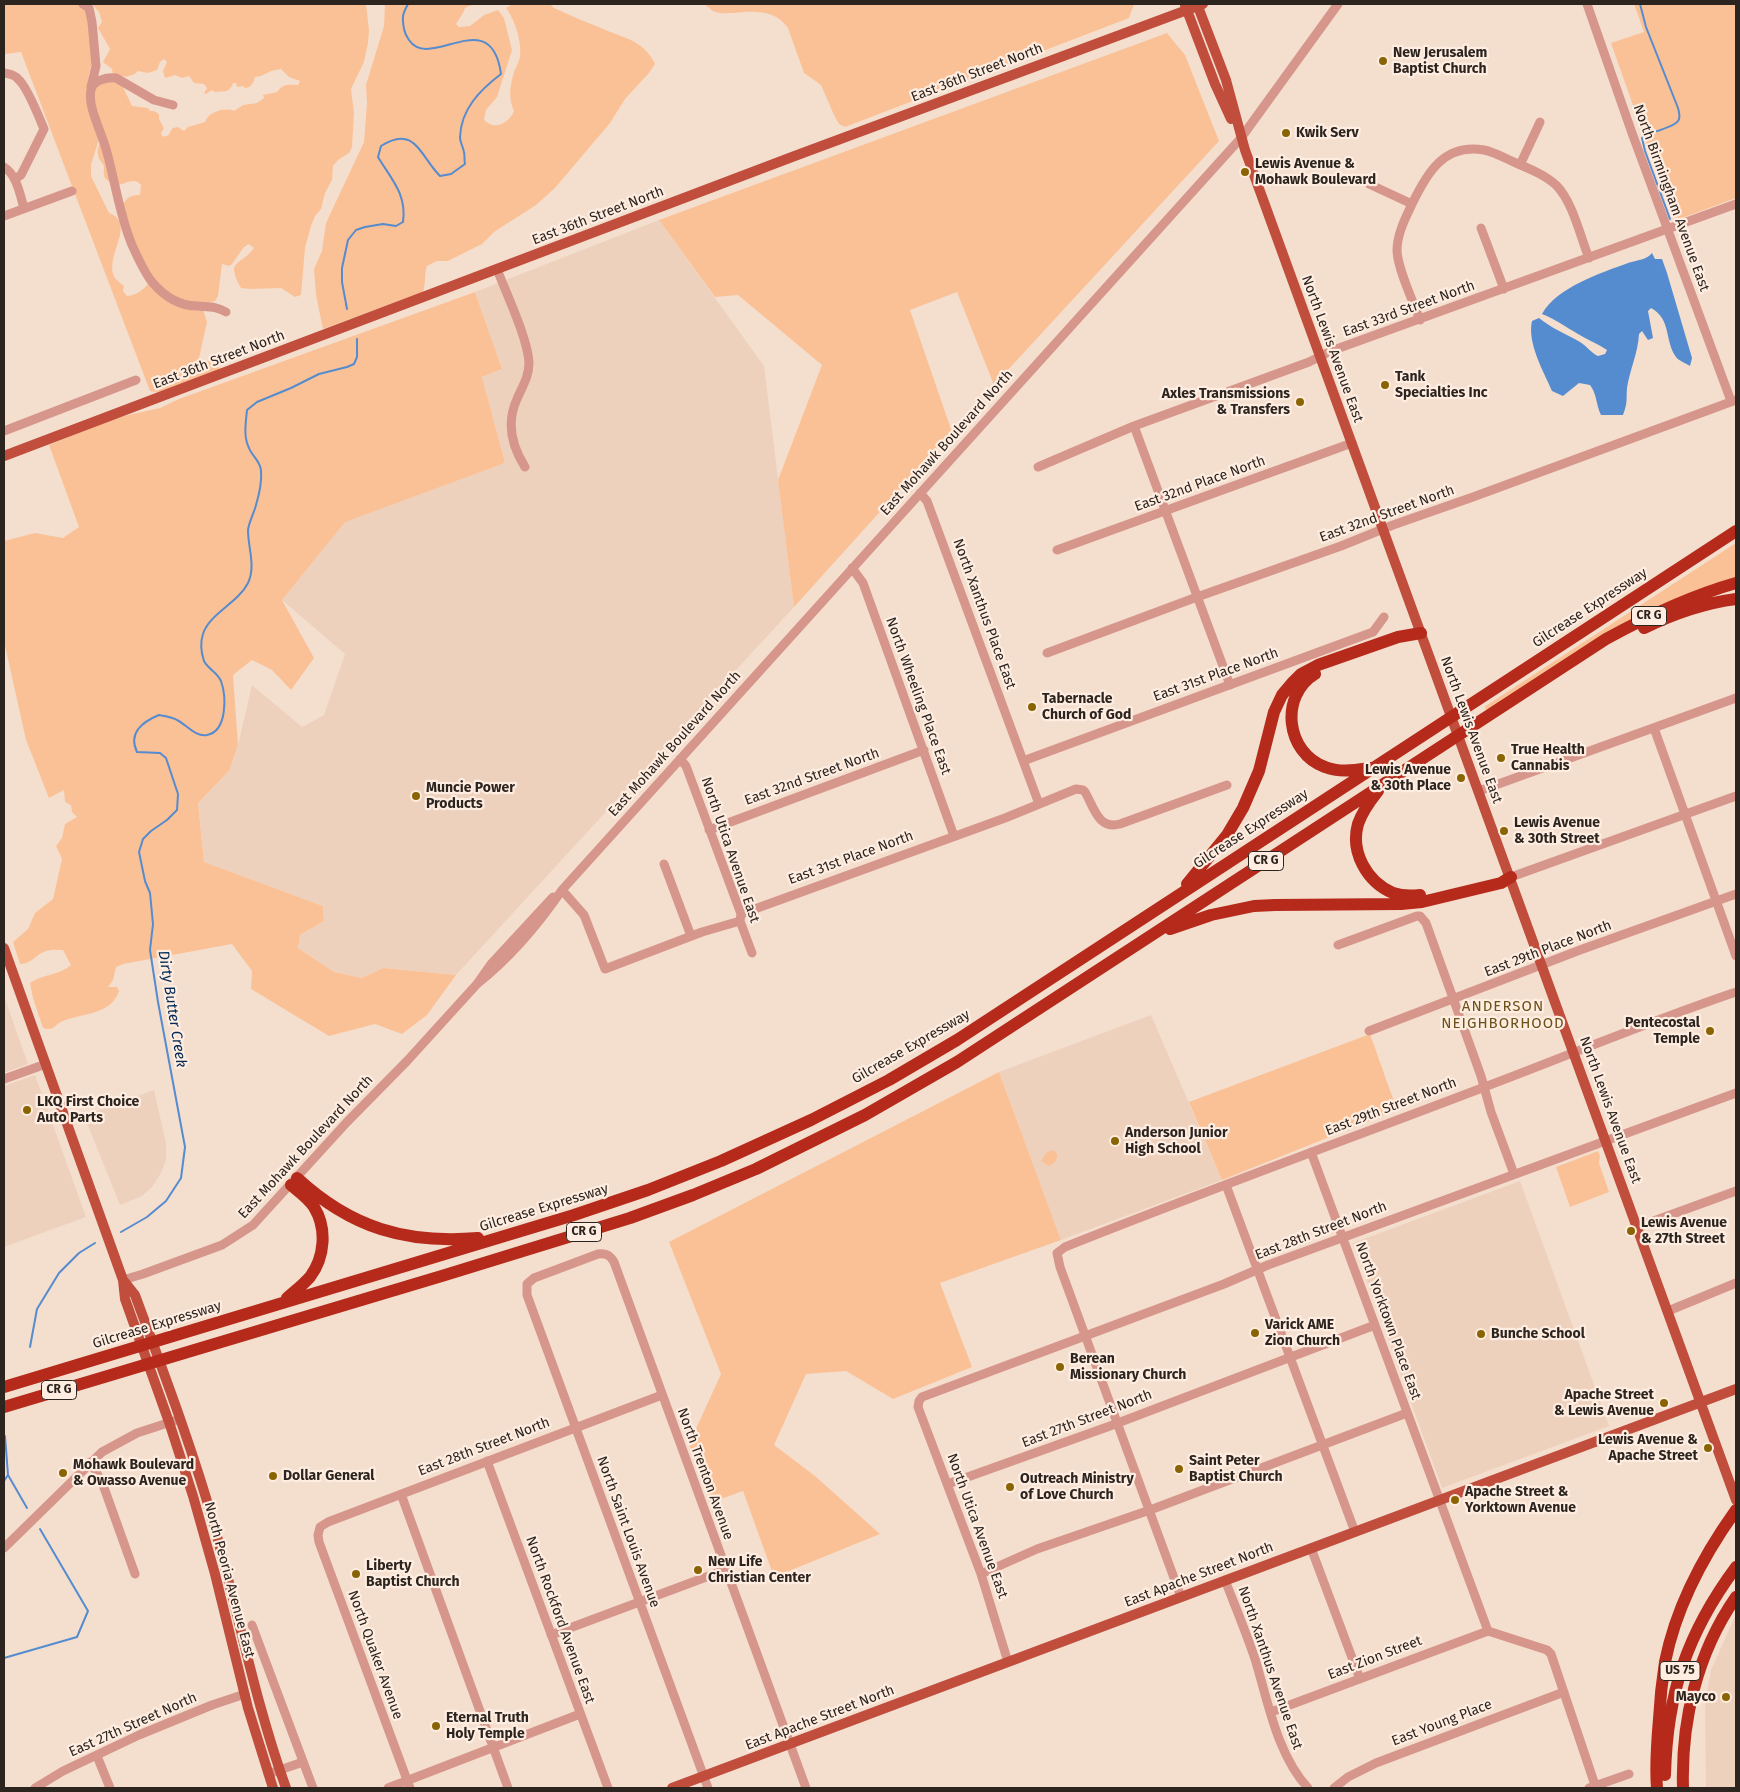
<!DOCTYPE html>
<html>
<head>
<meta charset="utf-8">
<style>
  body { margin:0 }
  #map { position:relative; width:1740px; height:1792px; overflow:hidden; background:#f4dfcf; font-family:"Fira Sans",sans-serif }
  canvas { display:block }
  .frame { position:absolute; inset:0; border:5px solid #2c241f; pointer-events:none }
</style>
</head>
<body>
<div id="map">
<canvas width="1740" height="1792"></canvas>
<div class="frame"></div>
</div>
<script>
const context = document.querySelector('canvas').getContext('2d');
context.lineJoin = 'round';
function paint(path, color) {
  context.fillStyle = color;
  context.fill(path, 'evenodd');
}
function trace(path, color, width, dash) {
  context.strokeStyle = color;
  context.lineWidth = width;
  context.lineCap = dash ? 'butt' : 'round';
  context.setLineDash(dash || []);
  context.stroke(path);
}
function label(font, color, halo, rows, align = 'center') {
  context.font = font + ' "Fira Sans",sans-serif';
  context.lineWidth = 4.5;
  context.setLineDash([]);
  context.textBaseline = 'middle';
  context.strokeStyle = halo;
  context.fillStyle = color;
  for (const [text, x, y, turn = 0] of rows) {
    context.save();
    context.translate(x, y);
    context.rotate((+turn || 0) * Math.PI / 180);
    context.textAlign = isNaN(turn) ? turn : align;
    if (halo) context.strokeText(text, 0, 0);
    context.fillText(text, 0, 0);
    context.restore();
  }
}
const built = new Path2D(`
  M 659,220 L 764,366 L 794,607 L 456,975 L 383,968 L 362,978 L 334,972 L 298,948 L 300,935 L 324,921 L 323,906 L 204,862 L 198,803 L 229,771 L 238,745 L 252,685 L 302,727 L 324,715 L 345,654 L 282,600 L 345,521 L 505,463 L 482,377 L 502,369 L 475,292 Z
  M 4,996 L 28,1064 L 4,1073 Z
  M 1151,1015 L 1222,1180 L 1061,1240 L 999,1072 Z
  M 35,1075 L 86,1217 L 4,1247 L 4,1086 Z
  M 154,1090 L 166,1143 L 166,1160 L 161,1173 L 152,1187 L 142,1196 L 120,1205 L 84,1116 Z
  M 1520,1181 L 1609,1426 L 1442,1488 L 1353,1243 Z
  M 1736,1614 L 1736,1788 L 1706,1788 L 1705,1702 L 1711,1670 Z`);
const green = new Path2D(`
  M 4,4 L 77,4 L 88,9 L 92,62 L 89,74 L 88,88 L 99,139 L 91,165 L 91,176 L 109,213 C 138,224 103,256 115,278 C 117,281 121,283 124,286 L 123,291 L 127,296 C 135,296 145,289 149,282 L 151,286 L 203,309 L 207,322 L 199,358 L 203,360 L 215,362 L 220,368 L 217,372 L 164,391 L 157,392 L 150,391 L 21,52 L 4,54 Z
  M 92,4 L 366,4 L 369,30 L 368,43 L 364,62 L 351,89 L 354,113 L 352,147 L 349,153 L 338,160 L 333,166 L 332,180 L 325,193 L 321,209 L 315,216 L 311,226 L 305,248 L 301,295 L 295,297 L 281,288 L 250,289 L 241,288 C 225,259 240,267 254,248 L 249,244 L 244,247 L 232,264 L 229,266 L 222,264 L 218,296 L 215,301 L 204,304 L 177,300 L 154,279 L 136,247 L 123,205 C 127,197 131,195 140,195 L 141,185 C 130,173 121,194 106,179 C 101,173 106,170 103,164 C 101,161 98,159 98,154 C 97,149 100,144 100,139 C 102,123 91,108 95,92 C 96,84 104,81 112,79 L 123,87 L 132,106 L 148,108 L 150,111 L 154,111 L 159,114 L 159,119 L 164,128 L 161,133 L 162,136 C 170,138 169,132 173,128 L 178,127 L 184,131 L 188,127 L 205,122 C 208,112 225,107 234,111 L 243,105 L 257,103 L 264,98 L 263,95 L 277,92 C 284,83 287,85 298,85 L 300,81 L 289,77 L 281,69 L 271,71 L 261,76 L 255,77 C 253,83 252,88 244,88 L 244,86 L 237,87 L 236,83 L 233,83 C 230,93 224,91 215,92 L 212,90 L 206,94 L 204,93 L 207,88 L 204,84 L 194,83 L 189,76 L 182,78 L 175,75 L 165,78 L 163,71 L 167,62 L 164,59 L 160,62 L 157,70 L 148,73 L 138,71 C 132,78 122,77 113,75 L 112,69 L 103,62 L 110,49 L 98,28 L 102,22 L 99,12 Z
  M 385,4 L 490,4 C 481,6 473,3 465,8 L 463,13 L 456,24 L 459,27 L 470,26 L 484,15 L 498,10 L 504,18 L 512,50 L 497,97 L 486,110 L 484,120 C 495,131 509,123 514,111 C 508,98 510,86 514,72 C 516,67 519,62 520,57 C 522,42 515,20 506,8 L 513,4 L 550,4 L 554,8 C 570,15 585,22 601,28 C 623,38 644,40 655,64 L 649,73 L 625,99 L 610,123 L 555,188 L 536,205 L 494,232 L 482,244 L 448,261 L 437,261 L 427,266 C 424,275 426,283 423,292 L 323,329 L 316,295 L 314,269 L 322,251 L 326,223 L 364,142 L 367,104 L 366,85 L 384,26 Z
  M 704,4 L 1134,4 L 1129,18 L 845,127 L 839,124 L 834,115 L 821,85 L 804,73 L 788,28 C 775,9 753,11 733,13 C 727,13 719,14 713,11 C 710,9 707,6 704,4 Z
  M 1634,4 L 1736,4 L 1736,198 L 1674,221 L 1611,43 L 1644,32 Z
  M 1167,33 L 1185,55 L 1219,141 L 994,385 L 957,292 L 910,310 L 952,432 L 794,607 L 778,480 L 822,365 L 738,295 L 715,297 L 659,220 Z
  M 475,292 L 502,369 L 482,377 L 505,463 L 345,522 L 282,600 L 314,658 L 291,690 L 272,670 L 252,660 L 233,675 L 238,745 L 229,771 L 198,803 L 204,862 L 323,906 L 324,921 L 300,935 L 298,948 L 334,972 L 362,978 L 383,968 L 456,975 L 427,1015 L 402,1034 L 375,1024 L 329,1036 L 251,989 L 252,971 L 232,944 L 123,964 L 116,967 L 113,980 L 108,987 L 117,987 L 119,991 C 111,1015 83,1013 63,1021 C 55,1024 54,1032 43,1028 L 33,998 L 30,983 C 43,974 60,975 71,965 L 63,950 C 58,950 52,949 46,951 C 36,954 32,964 20,964 L 13,942 L 28,929 L 35,913 L 53,899 L 62,859 L 56,846 L 62,838 L 65,824 L 77,817 L 72,812 L 71,805 L 65,802 L 64,790 L 49,798 L 26,740 L 4,641 L 4,541 L 35,533 L 63,538 L 79,527 L 49,445 L 115,418 L 160,408 L 179,399 Z
  M 1736,543 L 1736,578 L 1712,584 L 1487,710 L 1484,707 Z
  M 1370,1034 L 1397,1110 L 1222,1180 L 1189,1102 Z
  M 999,1072 L 1061,1240 L 940,1283 L 972,1367 L 893,1399 L 846,1371 L 806,1374 L 774,1445 L 815,1476 L 880,1534 L 774,1577 L 743,1491 L 710,1503 L 689,1444 L 721,1374 L 669,1242 Z
  M 1054,1150 L 1057,1154 C 1057,1161 1055,1163 1049,1166 L 1041,1161 L 1047,1152 Z
  M 1598,1151 L 1600,1156 L 1599,1163 L 1609,1192 L 1570,1207 L 1556,1167 Z`);
const water = new Path2D(`
  M 1652,253 L 1655,259 L 1662,259 L 1667,273 L 1692,358 L 1690,366 C 1686,363 1679,361 1676,357 C 1664,340 1672,320 1651,308 L 1648,311 L 1653,338 L 1648,340 L 1642,331 L 1639,334 C 1638,353 1630,369 1627,388 C 1626,400 1628,402 1623,415 L 1601,415 C 1596,405 1597,394 1590,385 L 1579,383 L 1563,396 L 1552,391 C 1543,370 1527,343 1532,321 L 1539,318 C 1551,328 1566,334 1580,342 C 1587,346 1591,353 1598,356 L 1605,354 L 1607,350 C 1598,344 1588,340 1578,334 C 1566,327 1555,319 1542,314 C 1557,287 1601,273 1628,263 C 1637,260 1647,260 1652,253 Z`);
const stream = new Path2D(`
  M 1640,4 L 1646,27 L 1678,108 C 1679,112 1681,117 1678,121 C 1674,127 1651,133 1644,135 L 1642,138 L 1645,151 L 1670,219
  M 347,309 L 342,282 L 342,268 L 348,240 L 356,230 L 365,227 L 383,224 L 396,226 L 403,222 C 407,194 391,179 378,157 L 381,146 C 415,124 420,156 440,176 L 451,174 L 465,164 C 464,160 465,156 464,152 C 463,147 460,142 460,137 C 461,109 480,90 501,74 C 491,2 430,72 409,40 C 406,36 405,34 404,29 C 402,17 402,15 408,4
  M 121,1232 L 147,1217 L 166,1201 L 181,1178 L 185,1147 L 158,1002 L 150,950 L 153,924 L 150,893 L 145,881 L 139,852 L 143,839 L 151,831 L 167,820 L 177,810 L 178,794 L 166,758 L 160,753 L 137,752 C 128,733 142,722 159,715 C 165,716 172,717 177,720 C 187,725 195,737 207,735 C 228,731 226,695 221,681 C 217,672 208,669 204,661 C 201,652 200,643 203,634 C 209,614 238,603 248,583 C 256,566 248,548 248,530 C 249,522 254,513 256,505 C 259,495 262,482 261,471 C 261,462 252,456 249,448 C 243,436 246,422 247,410 L 257,402 L 291,388 L 319,374 L 347,367 L 354,364 L 357,357 L 357,339
  M 30,1347 L 37,1309 L 59,1273 L 79,1253 L 95,1243
  M 5,1436 L 8,1475 L 27,1508
  M 4,1481 L 8,1475
  M 4,1658 L 77,1637 L 88,1611 L 40,1529`);
const minor = new Path2D(`
  M 83,4 L 89,8 L 92,22 L 96,66 L 91,87
  M 1587,4 L 1632,133 L 1731,401
  M 4,73 C 9,74 14,74 18,79 C 27,86 39,117 44,129 L 21,175 L 15,179
  M 173,105 L 154,100 L 116,78 C 107,77 93,80 91,90 C 87,106 102,133 106,149 C 115,180 119,214 132,245 C 137,256 144,272 152,282 C 164,296 178,306 197,306 C 208,307 216,306 226,312
  M 1520,165 L 1540,122
  M 4,167 C 17,175 20,195 24,208
  M 1369,184 L 1412,204
  M 4,216 L 72,191
  M 1481,228 L 1504,289
  M 497,269 C 506,293 528,339 529,363 C 529,377 522,387 517,399 C 506,423 511,445 525,467
  M 1420,320 C 1413,301 1398,270 1397,251 C 1397,234 1405,219 1412,204 C 1427,173 1444,143 1484,150 C 1495,152 1506,159 1516,163 C 1530,169 1545,175 1556,185 C 1573,202 1580,236 1589,258
  M 1134,426 L 1230,685
  M 4,431 L 136,380
  M 1038,467 L 1134,426 L 1309,362 L 1331,351 L 1736,204
  M 920,493 L 927,501 L 1039,804
  M 1057,550 L 1352,443
  M 852,568 L 863,583 L 954,836
  M 1047,653 L 1197,597 L 1341,546 L 1393,525 L 1473,497 L 1736,400
  M 1654,728 L 1736,956
  M 680,759 L 686,766 L 741,914 L 740,921 L 752,953
  M 1023,761 L 1373,632 L 1384,617
  M 1479,791 L 1736,698
  M 709,830 L 924,750
  M 664,864 L 691,936
  M 1511,877 L 1736,796
  M 562,890 L 584,915 L 605,969 L 702,932 L 740,921
  M 741,914 L 1005,818 L 1076,789 L 1083,790 L 1085,792 C 1094,807 1098,830 1120,824 L 1227,785
  M 1338,945 L 1417,916 L 1420,916 L 1426,923 L 1481,1076 L 1491,1112 L 1514,1174
  M 477,984 C 510,958 538,925 562,890 L 1241,138 L 1338,4
  M 1369,1031 L 1580,950 L 1736,894
  M 4,1079 L 46,1064
  M 1311,1152 L 1488,1631 L 1547,1650 L 1551,1654 L 1596,1788
  M 1226,1185 L 1355,1532
  M 1637,1227 L 1736,1191
  M 123,1280 L 143,1274 L 222,1245 L 253,1225 L 347,1122 L 407,1061 L 477,984 L 491,964 L 553,897
  M 1668,1311 L 1736,1283
  M 487,1461 L 608,1788
  M 90,1462 L 102,1482 L 135,1574
  M 948,1484 L 1110,1426 L 1375,1325
  M 401,1494 L 508,1788
  M 4,1548 L 102,1452 L 137,1433 L 180,1419
  M 1311,1548 L 1360,1679
  M 981,1574 L 1037,1549 L 1150,1510 L 1407,1413
  M 1225,1580 C 1235,1606 1246,1632 1255,1659 C 1268,1701 1277,1755 1308,1788
  M 1181,1597 L 1060,1267 L 1057,1253 L 1065,1247 C 1203,1192 1343,1141 1482,1088 C 1567,1056 1650,1021 1736,992
  M 252,1625 L 313,1788
  M 551,1635 L 725,1570
  M 1008,1662 L 981,1574 L 918,1407 L 919,1401 L 922,1397 L 1224,1284 L 1268,1265 L 1736,1093
  M 1271,1712 L 1488,1631
  M 97,1756 L 110,1788
  M 268,1774 L 303,1762
  M 35,1788 L 63,1771 L 139,1735 L 212,1705 L 245,1694
  M 388,1788 L 580,1714
  M 410,1788 L 319,1542 L 318,1535 L 320,1527 L 328,1522 L 662,1395
  M 708,1788 L 527,1295 L 527,1284 L 534,1278 L 598,1254 C 606,1253 610,1255 614,1262 L 806,1788
  M 1334,1788 L 1348,1777 L 1376,1763 L 1564,1692
  M 1589,1788 L 1629,1774`);
const major = new Path2D(`
  M 1197,4 L 1226,80 L 1245,150 L 1736,1500
  M 1185,5 L 1215,84 L 1231,119
  M 4,456 L 792,157 L 1203,4
  M 4,948 L 123,1280 L 125,1299 L 169,1422 L 193,1496 L 215,1574 L 248,1708 L 273,1788
  M 124,1281 L 135,1295 C 163,1371 192,1447 214,1525 C 238,1612 255,1702 286,1788
  M 672,1788 L 1736,1389`);
const highway = new Path2D(`
  M 1644,628 C 1673,614 1704,603 1736,599
  M 1315,674 C 1279,696 1286,753 1325,767 C 1340,773 1356,770 1371,768
  M 1378,791 C 1370,801 1362,812 1358,824 C 1350,852 1367,882 1393,893 C 1402,896 1411,896 1420,895
  M 1187,884 L 1227,835 L 1243,808 L 1259,771 L 1274,712 L 1282,695 L 1293,682 L 1301,674 L 1318,665 L 1398,637 L 1421,633
  M 1170,929 L 1211,915 L 1254,906 L 1275,905 L 1401,904 L 1422,902 L 1501,883 L 1511,877
  M 297,1178 C 351,1228 406,1244 478,1238
  M 287,1298 C 295,1291 303,1285 310,1277 C 325,1257 327,1228 314,1207 C 308,1198 299,1192 291,1185
  M 4,1387 L 574,1215 L 648,1190 L 721,1161 L 811,1120 L 889,1080 L 957,1040 L 1736,531
  M 4,1407 L 445,1275 L 630,1218 L 693,1195 L 756,1169 L 865,1115 L 957,1062 L 1606,639 C 1648,616 1690,596 1736,583
  M 1665,1775 C 1667,1693 1687,1633 1736,1567
  M 1657,1788 C 1655,1765 1657,1742 1659,1719 C 1660,1700 1662,1681 1665,1662 C 1676,1607 1703,1556 1736,1510
  M 1683,1788 C 1681,1721 1697,1653 1736,1597`);
const markers = [
  [1383,61,5,"#8a6403"],
  [1286,133,5,"#8a6403"],
  [1245,172,5,"#8a6403"],
  [1385,385,5,"#8a6403"],
  [1300,402,5,"#8a6403"],
  [1032,707,5,"#8a6403"],
  [1501,758,5,"#8a6403"],
  [1461,778,5,"#8a6403"],
  [416,796,5,"#8a6403"],
  [1504,831,5,"#8a6403"],
  [1710,1031,5,"#8a6403"],
  [27,1110,5,"#8a6403"],
  [1115,1141,5,"#8a6403"],
  [1631,1231,5,"#8a6403"],
  [1255,1333,5,"#8a6403"],
  [1481,1334,5,"#8a6403"],
  [1060,1367,5,"#8a6403"],
  [1664,1403,5,"#8a6403"],
  [1708,1448,5,"#8a6403"],
  [1179,1469,5,"#8a6403"],
  [63,1473,5,"#8a6403"],
  [273,1476,5,"#8a6403"],
  [1010,1487,5,"#8a6403"],
  [1455,1500,5,"#8a6403"],
  [698,1570,5,"#8a6403"],
  [356,1574,5,"#8a6403"],
  [1726,1697,5,"#8a6403"],
  [436,1726,5,"#8a6403"]
];
const shields = [
  [1649,616,35],
  [1266,861,35],
  [584,1232,35],
  [59,1390,35],
  [1680,1671,40]
];
const shieldNames = [
  ["CR G",1649,616],
  ["CR G",1266,861],
  ["CR G",584,1232],
  ["CR G",59,1390],
  ["US 75",1680,1671]
];
const poiNames = [
  ["New Jerusalem",1393,53],
  ["Baptist Church",1393,69],
  ["Kwik Serv",1296,133],
  ["Lewis Avenue &",1255,164],
  ["Mohawk Boulevard",1255,180],
  ["Tank",1395,377],
  ["Specialties Inc",1395,393],
  ["Axles Transmissions",1290,394,"right"],
  ["& Transfers",1290,410,"right"],
  ["Tabernacle",1042,699],
  ["Church of God",1042,715],
  ["True Health",1511,750],
  ["Cannabis",1511,766],
  ["Lewis Avenue",1451,770,"right"],
  ["& 30th Place",1451,786,"right"],
  ["Muncie Power",426,788],
  ["Products",426,804],
  ["Lewis Avenue",1514,823],
  ["& 30th Street",1514,839],
  ["Pentecostal",1700,1023,"right"],
  ["Temple",1700,1039,"right"],
  ["LKQ First Choice",37,1102],
  ["Auto Parts",37,1118],
  ["Anderson Junior",1125,1133],
  ["High School",1125,1149],
  ["Lewis Avenue",1641,1223],
  ["& 27th Street",1641,1239],
  ["Varick AME",1265,1325],
  ["Zion Church",1265,1341],
  ["Bunche School",1491,1334],
  ["Berean",1070,1359],
  ["Missionary Church",1070,1375],
  ["Apache Street",1654,1395,"right"],
  ["& Lewis Avenue",1654,1411,"right"],
  ["Lewis Avenue &",1698,1440,"right"],
  ["Apache Street",1698,1456,"right"],
  ["Saint Peter",1189,1461],
  ["Baptist Church",1189,1477],
  ["Mohawk Boulevard",73,1465],
  ["& Owasso Avenue",73,1481],
  ["Dollar General",283,1476],
  ["Outreach Ministry",1020,1479],
  ["of Love Church",1020,1495],
  ["Apache Street &",1465,1492],
  ["Yorktown Avenue",1465,1508],
  ["New Life",708,1562],
  ["Christian Center",708,1578],
  ["Liberty",366,1566],
  ["Baptist Church",366,1582],
  ["Mayco",1716,1697,"right"],
  ["Eternal Truth",446,1718],
  ["Holy Temple",446,1734]
];
const streetNames = [
  ["East 36th Street North",977,73,-21],
  ["North Birmingham Avenue East",1671,198,70],
  ["East 36th Street North",598,216,-21],
  ["East 33rd Street North",1409,309,-20],
  ["North Lewis Avenue East",1332,349,70],
  ["East 36th Street North",219,360,-21],
  ["East Mohawk Boulevard North",947,443,-48],
  ["East 32nd Place North",1200,484,-20],
  ["East 32nd Street North",1387,514,-20],
  ["Gilcrease Expressway",1590,608,-33],
  ["North Xanthus Place East",984,614,70],
  ["East 31st Place North",1216,675,-20],
  ["North Wheeling Place East",918,696,70],
  ["North Lewis Avenue East",1471,730,70],
  ["East Mohawk Boulevard North",675,744,-48],
  ["East 32nd Street North",812,777,-20],
  ["Gilcrease Expressway",1251,829,-33],
  ["North Utica Avenue East",730,850,71],
  ["East 31st Place North",851,858,-20],
  ["East 29th Place North",1548,949,-21],
  ["Gilcrease Expressway",911,1047,-30],
  ["East 29th Street North",1391,1107,-21],
  ["North Lewis Avenue East",1610,1110,70],
  ["East Mohawk Boulevard North",306,1147,-47],
  ["Gilcrease Expressway",544,1208,-17],
  ["East 28th Street North",1321,1231,-21],
  ["North Yorktown Place East",1388,1321,70],
  ["Gilcrease Expressway",157,1325,-17],
  ["East 27th Street North",1087,1419,-21],
  ["East 28th Street North",484,1447,-21],
  ["North Trenton Avenue",705,1474,70],
  ["North Utica Avenue East",977,1526,70],
  ["North Saint Louis Avenue",628,1532,70],
  ["East Apache Street North",1199,1575,-21],
  ["North Peoria Avenue East",229,1580,75],
  ["North Rockford Avenue East",560,1620,70],
  ["North Quaker Avenue",375,1655,70],
  ["East Zion Street",1375,1658,-21],
  ["North Xanthus Avenue East",1270,1668,71],
  ["East Apache Street North",820,1718,-21],
  ["East Young Place",1442,1723,-21],
  ["East 27th Street North",133,1725,-24]
];
const neighbourhoodNames = [
  ["ANDERSON",1503,1007],
  ["NEIGHBORHOOD",1503,1024]
];
const waterNames = [
  ["Dirty Butter Creek",172,1009,81]
];
paint(built, '#edd1bd');
paint(green, '#fbc196');
paint(water, '#558bcf');
trace(stream, '#558bcf', 2);
trace(minor, '#d7968b', 9);
trace(major, '#c14d3d', 10);
trace(highway, '#b62a1b', 12);
for (const [x, y, r, color] of markers) {
  const dot = new Path2D();
  dot.arc(x, y, r, 0, 2 * Math.PI);
  context.fillStyle = color;
  context.fill(dot);
  trace(dot, '#feede0', 2);
}
for (const [x, y, w] of shields) {
  const box = new Path2D();
  box.roundRect(x - w / 2, y - 9.5, w, 19, 4);
  context.fillStyle = '#feede0';
  context.fill(box);
  trace(box, '#2c241f', 1);
}
label('bold 12px', '#2c241f', null, shieldNames);
label('bold 14px', '#2c241f', '#feede0', poiNames, 'left');
label('14px', '#2c241f', '#feede0', streetNames);
context.letterSpacing = '1px';
label('15px', '#6c521a', '#feede0', neighbourhoodNames);
context.letterSpacing = '0px';
label('italic 15px', '#042a55', '#feede0', waterNames);
</script>
</body>
</html>
